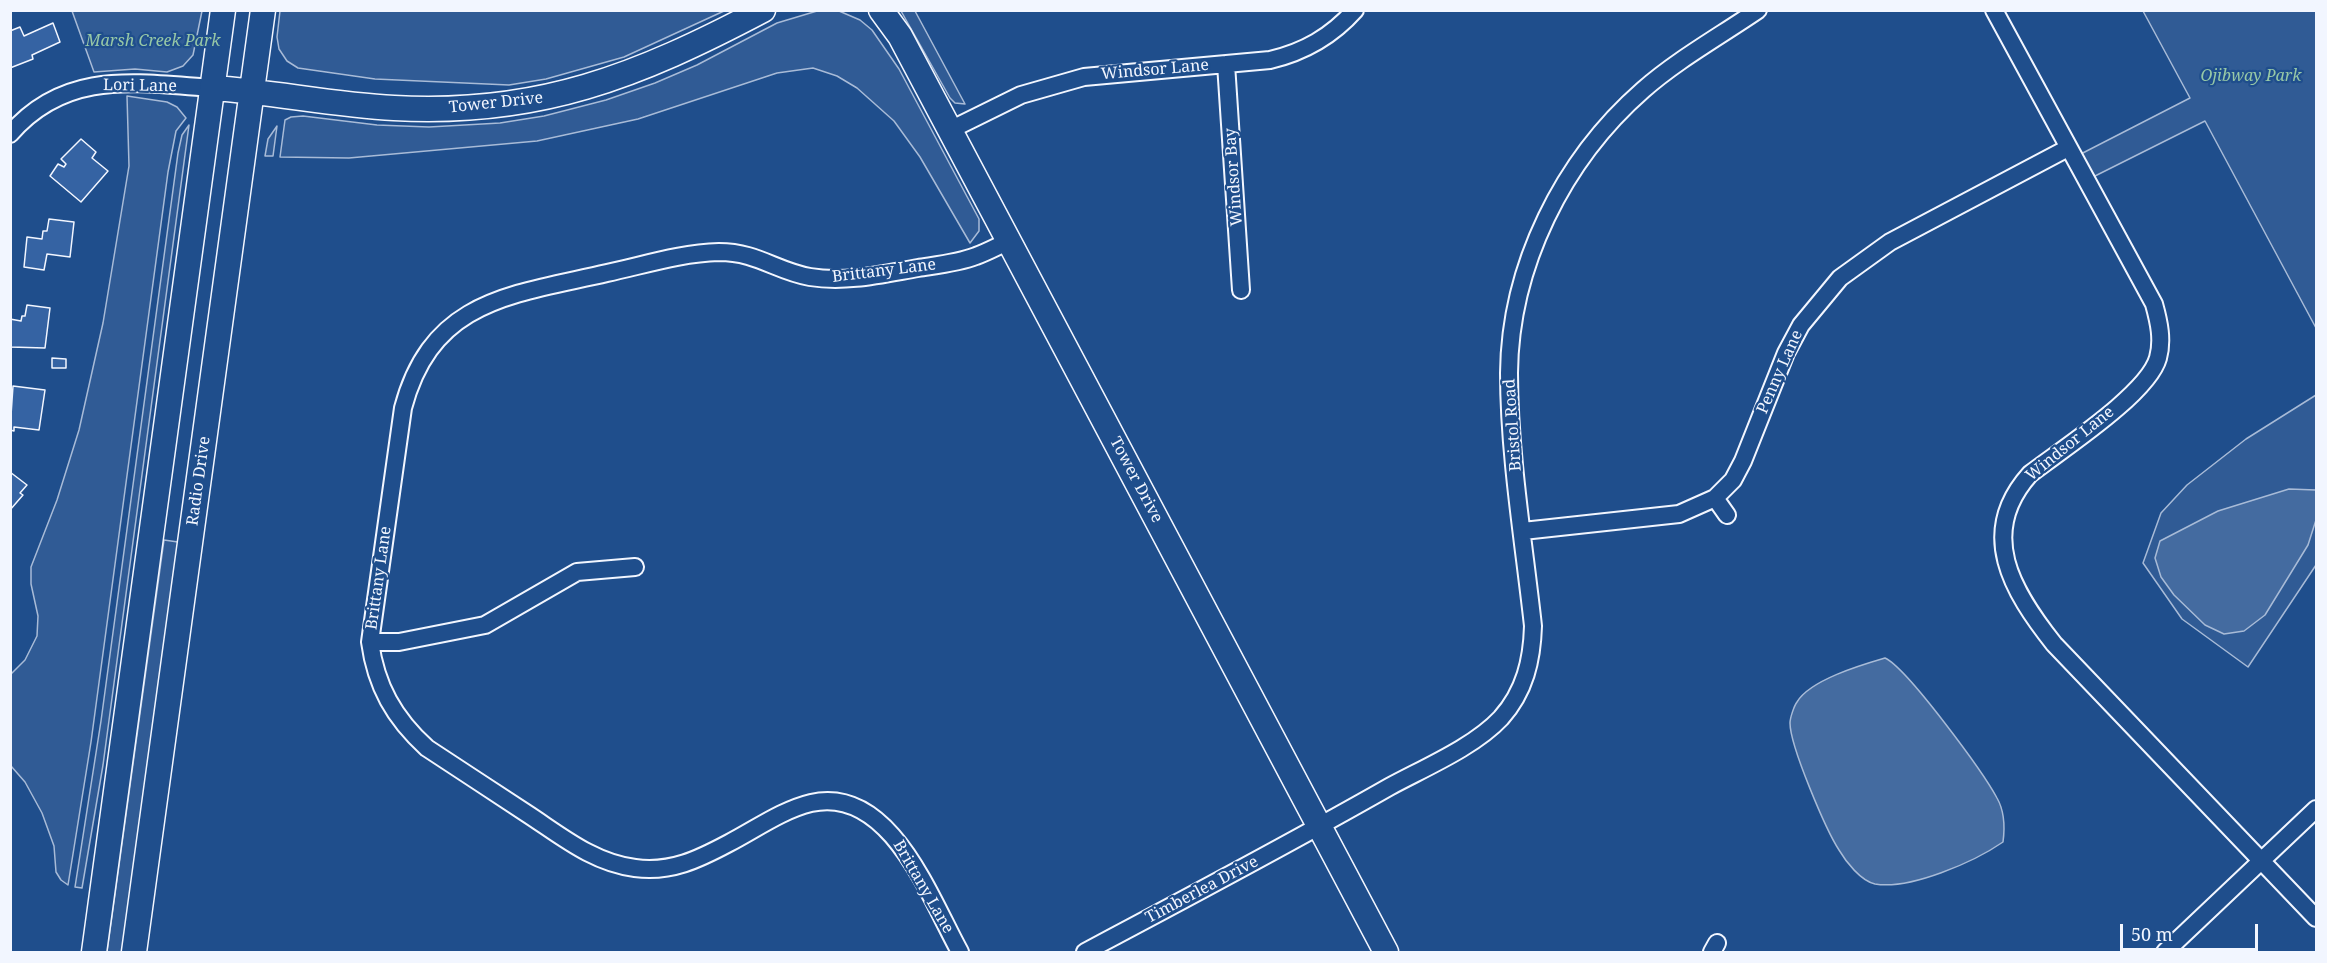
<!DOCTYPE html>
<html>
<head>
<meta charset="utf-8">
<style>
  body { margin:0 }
  #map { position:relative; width:2327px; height:963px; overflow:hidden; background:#1f4e8c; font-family:"Noto Serif",serif }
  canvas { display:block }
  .frame { position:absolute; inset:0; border:12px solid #f2f6ff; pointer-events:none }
  .scale { position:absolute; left:2120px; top:924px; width:138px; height:27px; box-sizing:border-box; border:3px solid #f2f6ff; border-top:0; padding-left:8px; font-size:18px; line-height:21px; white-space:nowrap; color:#f2f6ff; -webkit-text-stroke:4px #1f4e8c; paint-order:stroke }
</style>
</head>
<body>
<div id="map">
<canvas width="2327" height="963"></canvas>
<div class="frame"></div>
<div class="scale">50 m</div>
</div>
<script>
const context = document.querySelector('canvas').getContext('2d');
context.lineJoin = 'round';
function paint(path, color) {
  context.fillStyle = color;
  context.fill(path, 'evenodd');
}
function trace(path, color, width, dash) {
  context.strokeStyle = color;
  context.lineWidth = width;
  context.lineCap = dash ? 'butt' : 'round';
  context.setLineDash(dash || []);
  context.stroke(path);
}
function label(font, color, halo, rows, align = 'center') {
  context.font = font + ' "Noto Serif",serif';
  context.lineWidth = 4.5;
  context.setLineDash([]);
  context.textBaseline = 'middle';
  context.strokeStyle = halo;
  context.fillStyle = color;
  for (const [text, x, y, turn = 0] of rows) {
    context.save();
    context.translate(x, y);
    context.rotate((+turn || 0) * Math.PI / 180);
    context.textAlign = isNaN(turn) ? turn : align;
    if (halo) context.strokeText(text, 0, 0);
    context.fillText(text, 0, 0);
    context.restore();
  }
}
const built = new Path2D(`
  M 72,11 L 202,11 L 193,55 L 183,66 L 167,72 L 135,69 L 94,72 Z
  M 280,11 L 280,10 L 724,11 L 624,57 L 546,79 L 509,85 L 375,79 L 298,68 L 287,61 L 279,49 L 277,37 Z
  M 817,11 L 839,11 L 860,20 L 872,30 L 899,69 L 979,219 L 979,231 L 970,243 L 920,157 L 894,121 L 857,88 L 837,76 L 813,68 L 777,73 L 638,119 L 537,141 L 349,158 L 280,157 L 285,120 L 291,117 L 303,116 L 377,125 L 429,127 L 500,123 L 544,116 L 606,100 L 655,83 L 697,65 L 777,23 Z
  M 901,11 L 915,11 L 965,104 L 955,103 L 950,98 Z
  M 2143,11 L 2316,11 L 2316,328 L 2205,121 L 2085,181 L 2073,158 L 2190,98 Z
  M 127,96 L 167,102 L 177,107 L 186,118 L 176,131 L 168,172 L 91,742 L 68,885 L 61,880 L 56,872 L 54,846 L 42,813 L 25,782 L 11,766 L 11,674 L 25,660 L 37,636 L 38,616 L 31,584 L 31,567 L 57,500 L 79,430 L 103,323 L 129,166 Z
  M 189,125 L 103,765 L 82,888 L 75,887 L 101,721 L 178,153 L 182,135 Z
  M 277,126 L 273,156 L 265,156 L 268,139 Z
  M 2316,395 L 2316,565 L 2248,667 L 2182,619 L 2143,563 L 2161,513 L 2187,485 L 2246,439 Z
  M 164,540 L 178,542 L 122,952 L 107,952 Z`);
const water = new Path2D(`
  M 2289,489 L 2316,490 L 2316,520 L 2308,545 L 2265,615 L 2244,631 L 2224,634 L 2205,625 L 2174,595 L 2161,577 L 2155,558 L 2160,541 L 2218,511 Z
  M 1885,658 C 1907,668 1983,772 1997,798 C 2005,812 2005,827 2003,842 C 1974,862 1910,890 1875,884 C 1861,881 1846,862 1839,850 C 1826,830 1790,746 1790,723 C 1790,718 1794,706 1797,702 C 1810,680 1861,665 1885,658 Z`);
const building = new Path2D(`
  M 53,23 L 60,42 L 32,55 L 33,59 L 10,68 L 10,31 L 20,27 L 24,36 Z
  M 81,139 L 96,152 L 92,158 L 108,171 L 81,202 L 50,176 L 58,164 L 64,167 L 66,164 L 61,159 Z
  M 49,219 L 74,222 L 70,257 L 47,254 L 44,270 L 24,267 L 27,237 L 42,239 L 43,231 L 47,231 Z
  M 27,305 L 50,308 L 45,348 L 10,347 L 10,319 L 21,321 L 22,316 L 25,316 Z
  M 52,358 L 66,359 L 66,368 L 52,368 Z
  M 13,386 L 45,390 L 39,430 L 14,427 L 14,431 L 10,430 Z
  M 10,472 L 27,485 L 20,493 L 23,495 L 10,510 Z`);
const street = new Path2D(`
  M 1994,10 L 2154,304 C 2159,322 2163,340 2158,358 C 2148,394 2061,450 2030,474 C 1977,533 2012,591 2054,644 L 2316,918
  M 1226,64 L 1241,290
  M 950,130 L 1021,95 L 1084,77 L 1270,60 C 1304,52 1331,37 1355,10
  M 10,134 C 66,69 137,83 213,88
  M 1715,498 L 1727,515
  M 1523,531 L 1679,514 L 1715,498 L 1733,480 L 1743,461 L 1786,353 L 1801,325 L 1840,278 L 1890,242 L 2068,148
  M 370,642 L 399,642 L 485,625 L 577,572 L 635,567
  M 960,952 C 930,898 890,785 811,803 C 782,810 756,829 729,843 C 699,859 671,873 635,868 C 593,863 560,835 526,813 C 493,791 460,770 427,748 C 394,718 376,686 370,642 L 403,408 C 432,299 512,295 607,273 C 644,265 681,253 719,252 C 757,252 776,271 810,277 C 846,283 883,274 918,268 C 937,265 958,263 976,256 C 987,252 998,246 1009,241
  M 1085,952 C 1187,898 1289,844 1389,787 C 1424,768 1474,747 1501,718 C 1525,691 1532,660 1533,626 C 1524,544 1509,455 1509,373 C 1510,266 1563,160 1643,90 C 1677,60 1720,36 1758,10
  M 1712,952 L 1717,943
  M 2165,952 L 2316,809`);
const secondary = new Path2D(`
  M 881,10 L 900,36 L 1386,952
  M 213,88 C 273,92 333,105 394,108 C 538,116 638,76 763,10
  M 94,952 L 223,10
  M 134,952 L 263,10`);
const parkNames = [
  ["Marsh Creek Park",153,41],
  ["Ojibway Park",2251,76]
];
const streetNames = [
  ["Windsor Lane",1155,70,-5],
  ["Lori Lane",140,86,1],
  ["Tower Drive",496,103,-6],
  ["Windsor Bay",1234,177,-94],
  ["Brittany Lane",884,271,-7],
  ["Penny Lane",1780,372,-66],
  ["Bristol Road",1513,425,-94],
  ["Windsor Lane",2070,444,-39],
  ["Tower Drive",1136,480,62],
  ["Radio Drive",199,481,-82],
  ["Brittany Lane",379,578,-82],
  ["Brittany Lane",923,887,60],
  ["Timberlea Drive",1202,890,-28]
];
paint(built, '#305b95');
trace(built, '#a8bbd7', 1.5);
paint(water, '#446ba0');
trace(water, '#a8bbd7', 1.5);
paint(building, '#3563a3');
trace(building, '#f2f6ff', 1.5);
trace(street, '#f2f6ff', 20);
trace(secondary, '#f2f6ff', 27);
trace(street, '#1f4e8c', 16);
trace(secondary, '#1f4e8c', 24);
label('italic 16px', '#97c8a6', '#1f4e8c', parkNames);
label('16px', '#f2f6ff', '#1f4e8c', streetNames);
</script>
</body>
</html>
